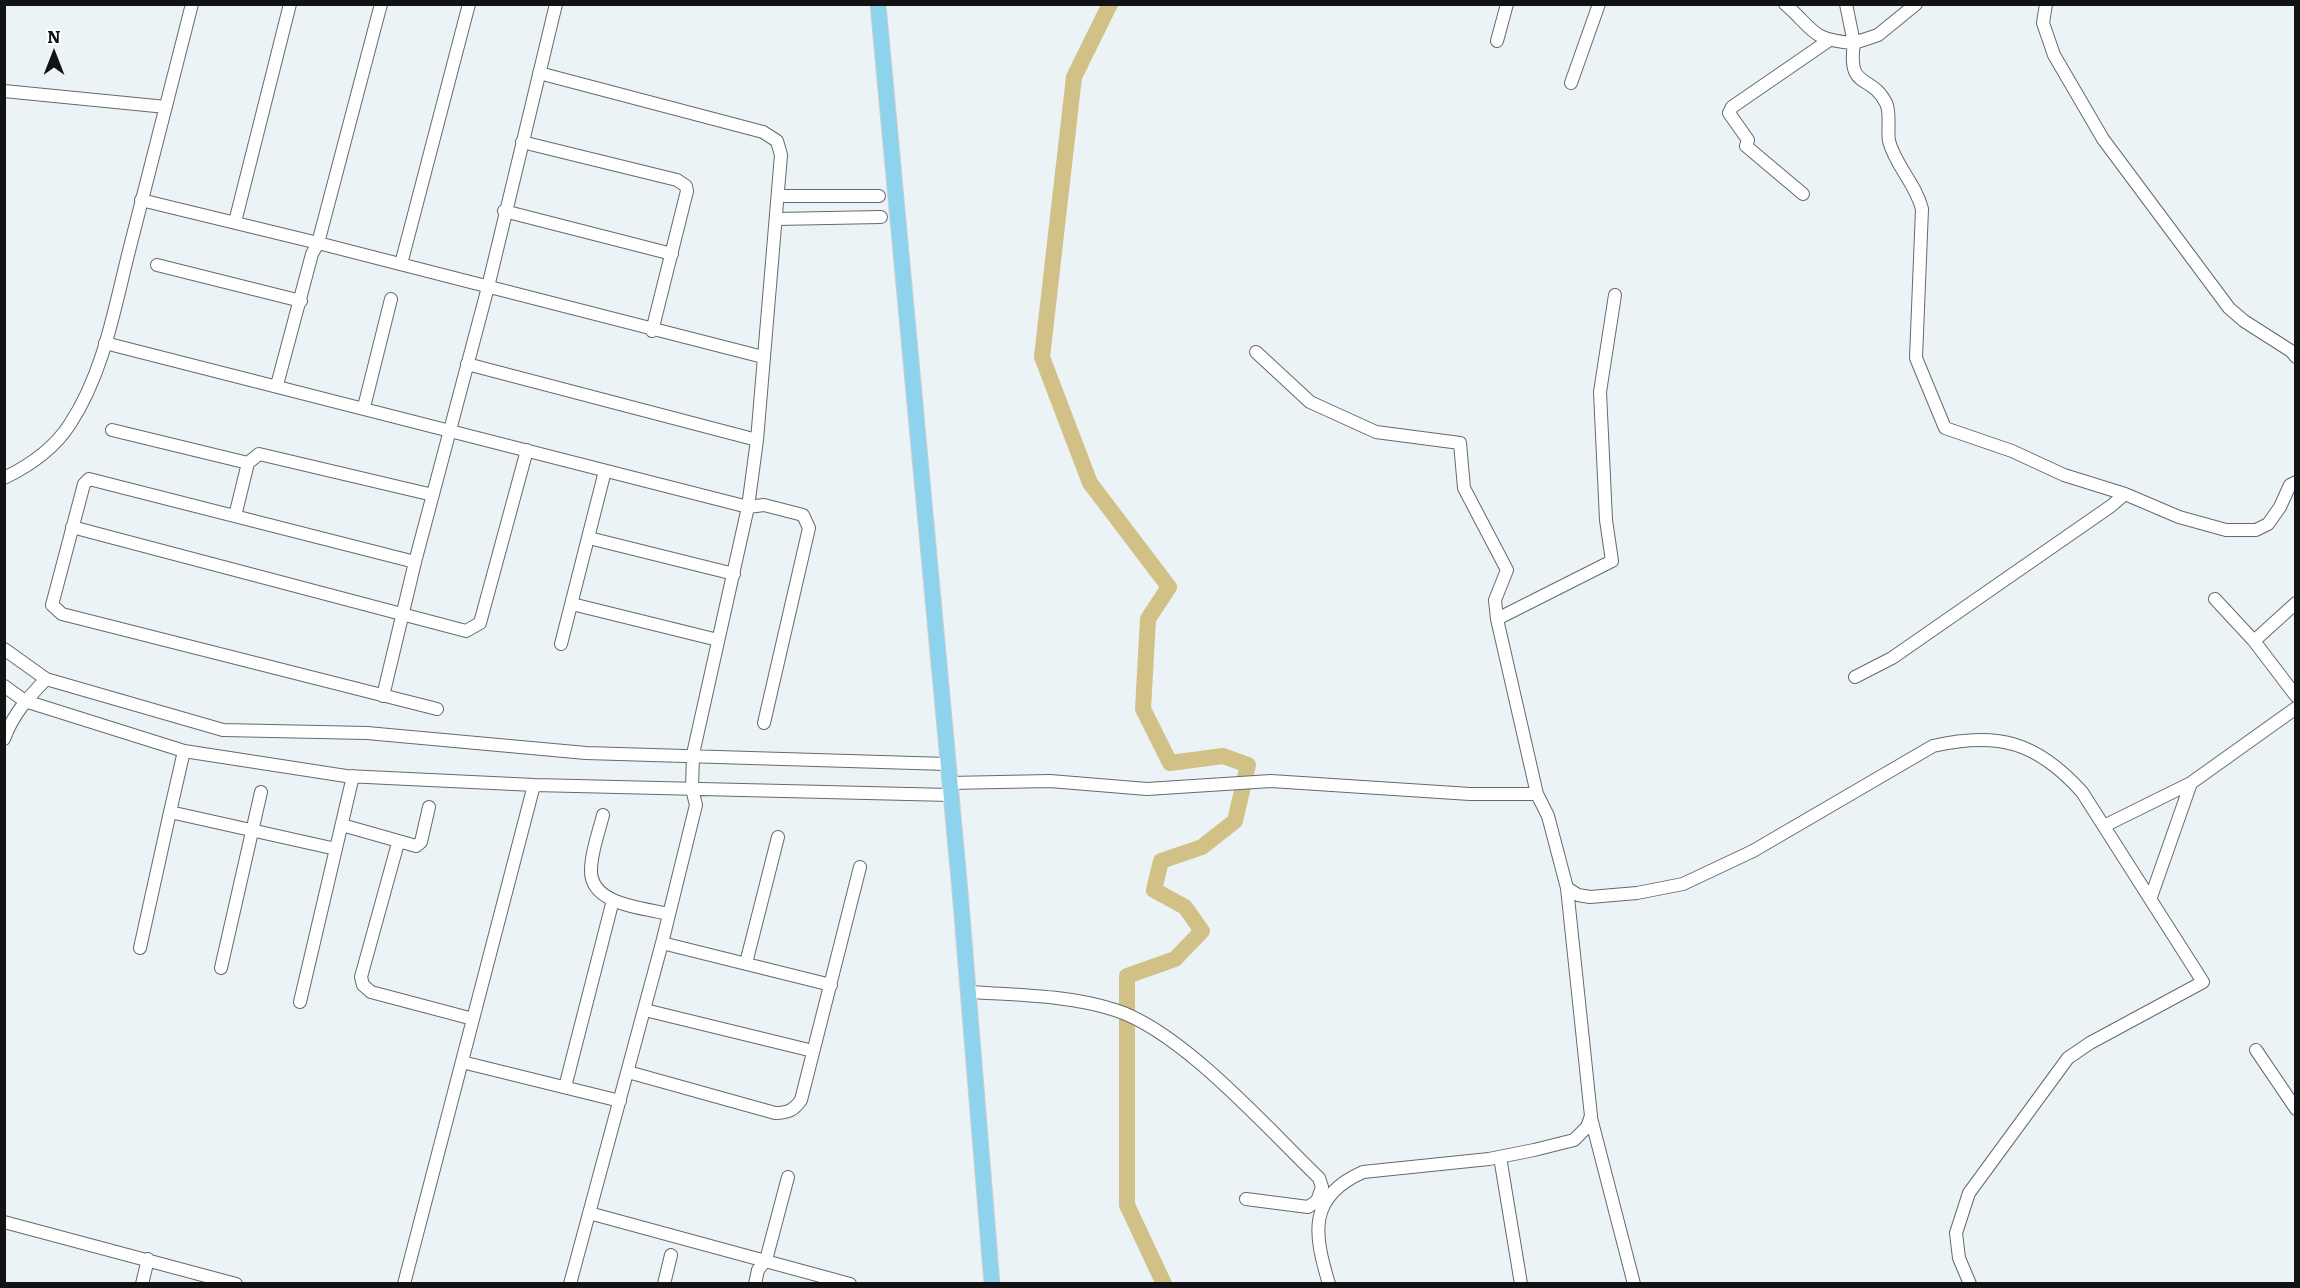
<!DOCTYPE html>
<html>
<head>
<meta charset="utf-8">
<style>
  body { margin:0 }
  #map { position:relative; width:2300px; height:1288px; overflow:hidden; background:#ecf3f6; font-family:Literata,serif }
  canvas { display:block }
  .frame { position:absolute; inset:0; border:6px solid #101213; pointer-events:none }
  .north { position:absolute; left:24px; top:24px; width:60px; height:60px; -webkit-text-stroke:4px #fff; paint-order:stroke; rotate:0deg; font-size:16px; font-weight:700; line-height:24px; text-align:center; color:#101213 }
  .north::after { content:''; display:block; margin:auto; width:21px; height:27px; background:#101213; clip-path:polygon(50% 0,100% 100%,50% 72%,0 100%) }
</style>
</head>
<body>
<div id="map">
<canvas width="2300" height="1288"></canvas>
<div class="frame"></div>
<div class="north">N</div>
</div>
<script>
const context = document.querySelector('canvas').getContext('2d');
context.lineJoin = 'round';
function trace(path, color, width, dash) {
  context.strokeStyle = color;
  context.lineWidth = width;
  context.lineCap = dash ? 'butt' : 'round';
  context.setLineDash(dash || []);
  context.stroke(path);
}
const river = new Path2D(`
  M 1110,4 L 1074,77 L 1042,357 L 1090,483 L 1169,587 L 1148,619 L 1143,709 L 1170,763 L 1223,756 L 1248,765 L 1235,821 L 1202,847 L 1161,861 L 1154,890 L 1185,907 L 1202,931 L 1175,959 L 1127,976 L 1127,1205 L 1164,1284`);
const minor = new Path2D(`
  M 1785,4 C 1815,30 1810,40 1854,43 C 1847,91 1871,73 1886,103 C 1891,113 1887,130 1889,141 C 1895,165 1916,184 1922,209 L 1916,358 L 1945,428 L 2012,451 L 2064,475 L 2125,494 L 2179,517 L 2226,530 L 2256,530 L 2268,524 L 2280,507 L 2290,485 L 2296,482
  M 1846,4 L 1854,43 L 1878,35 L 1916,4
  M 2046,4 L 2043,23 L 2054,55 L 2103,139 L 2229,308 L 2244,321 L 2291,351 L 2296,357
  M 1497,41 L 1507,4
  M 539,73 L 763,132 L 777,141 L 781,155 L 757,440 L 748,507 L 693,754 L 692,789 L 696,805 L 662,943 L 570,1284
  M 1571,83 L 1599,4
  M 4,91 L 166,107
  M 522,142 L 677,180 L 686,186 L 687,191 L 652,331
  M 1803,194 L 1746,146 L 1748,140 L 1729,113 L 1732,107 L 1828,41
  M 778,196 L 879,196
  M 141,200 L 318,243 L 763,357
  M 504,211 L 672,254
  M 776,219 L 881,217
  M 235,222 L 290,4
  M 401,264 L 469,4
  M 157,265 L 301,301
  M 105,343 L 748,507 L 764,505 L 803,515 L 809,528 L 764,723
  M 1256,352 L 1310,402 L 1376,432 L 1460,443 L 1464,488 L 1507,570 L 1495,600 L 1497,619 L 1537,794 L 1548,816 L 1567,888 L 1578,895 L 1590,897 L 1637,893 L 1683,884 L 1753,851 L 1933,746 C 1998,731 2037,742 2082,792 L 2203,982 L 2090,1043 L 2068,1058 L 1969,1193 L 1956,1233 L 1959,1258 L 1970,1284
  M 467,364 L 757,440
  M 277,385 L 312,254 L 318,243 L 381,4
  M 364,407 L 391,299
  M 112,430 L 248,463
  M 4,478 C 31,465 54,449 70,424 C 105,371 115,304 131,243 C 151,163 172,84 192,4
  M 235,516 L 248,463 L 259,454 L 433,495
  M 72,527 L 466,631 L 480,623 L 527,450
  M 589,538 L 734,574
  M 415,562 L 89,479 L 84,484 L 52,605 L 62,614 L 437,709
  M 2215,599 L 2254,641
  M 2296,603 L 2254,641 L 2296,696
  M 572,604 L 718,640
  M 1497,619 L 1612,561 L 1606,520 L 1600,392 L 1615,295
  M 561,644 L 605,471
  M 4,649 L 46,679 L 223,730 L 367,733 L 586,753 L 947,764
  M 1855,677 L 1892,658 L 2111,506 L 2125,494
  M 4,686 L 25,701 L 184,751 L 346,776 L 534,785 L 950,795
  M 383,696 L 415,562 L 488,287 L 556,4
  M 4,739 C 13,714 28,698 46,679
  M 184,751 L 170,812 L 336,849
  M 949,783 L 1050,781 L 1147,789 L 1271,781 L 1470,794 L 1537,794
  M 603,815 C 599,832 591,852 591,870 C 590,905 644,908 669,914
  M 342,825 L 416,846 L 421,842 L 429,807
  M 2104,826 L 2191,783
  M 398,843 L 361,977 L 363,985 L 371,992 L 473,1019
  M 2151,897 L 2191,783 L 2296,708
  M 662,943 L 831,985
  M 140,948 L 170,812
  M 746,963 L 778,837
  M 221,968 L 261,792
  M 969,992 C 1017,995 1068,995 1115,1010 C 1182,1031 1267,1128 1319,1178 L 1322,1187 L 1317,1201 L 1308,1207 L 1246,1199
  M 300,1002 L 353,776
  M 645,1010 L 813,1051
  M 2256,1050 L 2296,1109
  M 462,1062 L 620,1101
  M 628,1072 L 775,1113 C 788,1113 794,1110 801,1100 L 860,867
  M 565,1087 L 613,900
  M 1591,1118 L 1634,1284
  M 1500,1157 L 1521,1284
  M 589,1213 L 850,1284
  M 4,1222 L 236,1284
  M 142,1284 L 148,1259
  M 404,1284 L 534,785
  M 664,1284 L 671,1255
  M 755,1284 L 758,1270 L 766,1260 L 788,1177
  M 1329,1284 C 1314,1234 1307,1197 1363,1172 L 1489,1159 L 1534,1150 L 1574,1140 L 1587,1127 L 1591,1116 L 1567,888`);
const major = new Path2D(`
  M 878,4 L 960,891 L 992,1284`);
trace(river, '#d2c187', 16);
trace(minor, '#646a6d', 14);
trace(major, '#cfd0d0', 17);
trace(minor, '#fff', 12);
trace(major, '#8ed3ee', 15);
</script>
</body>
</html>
